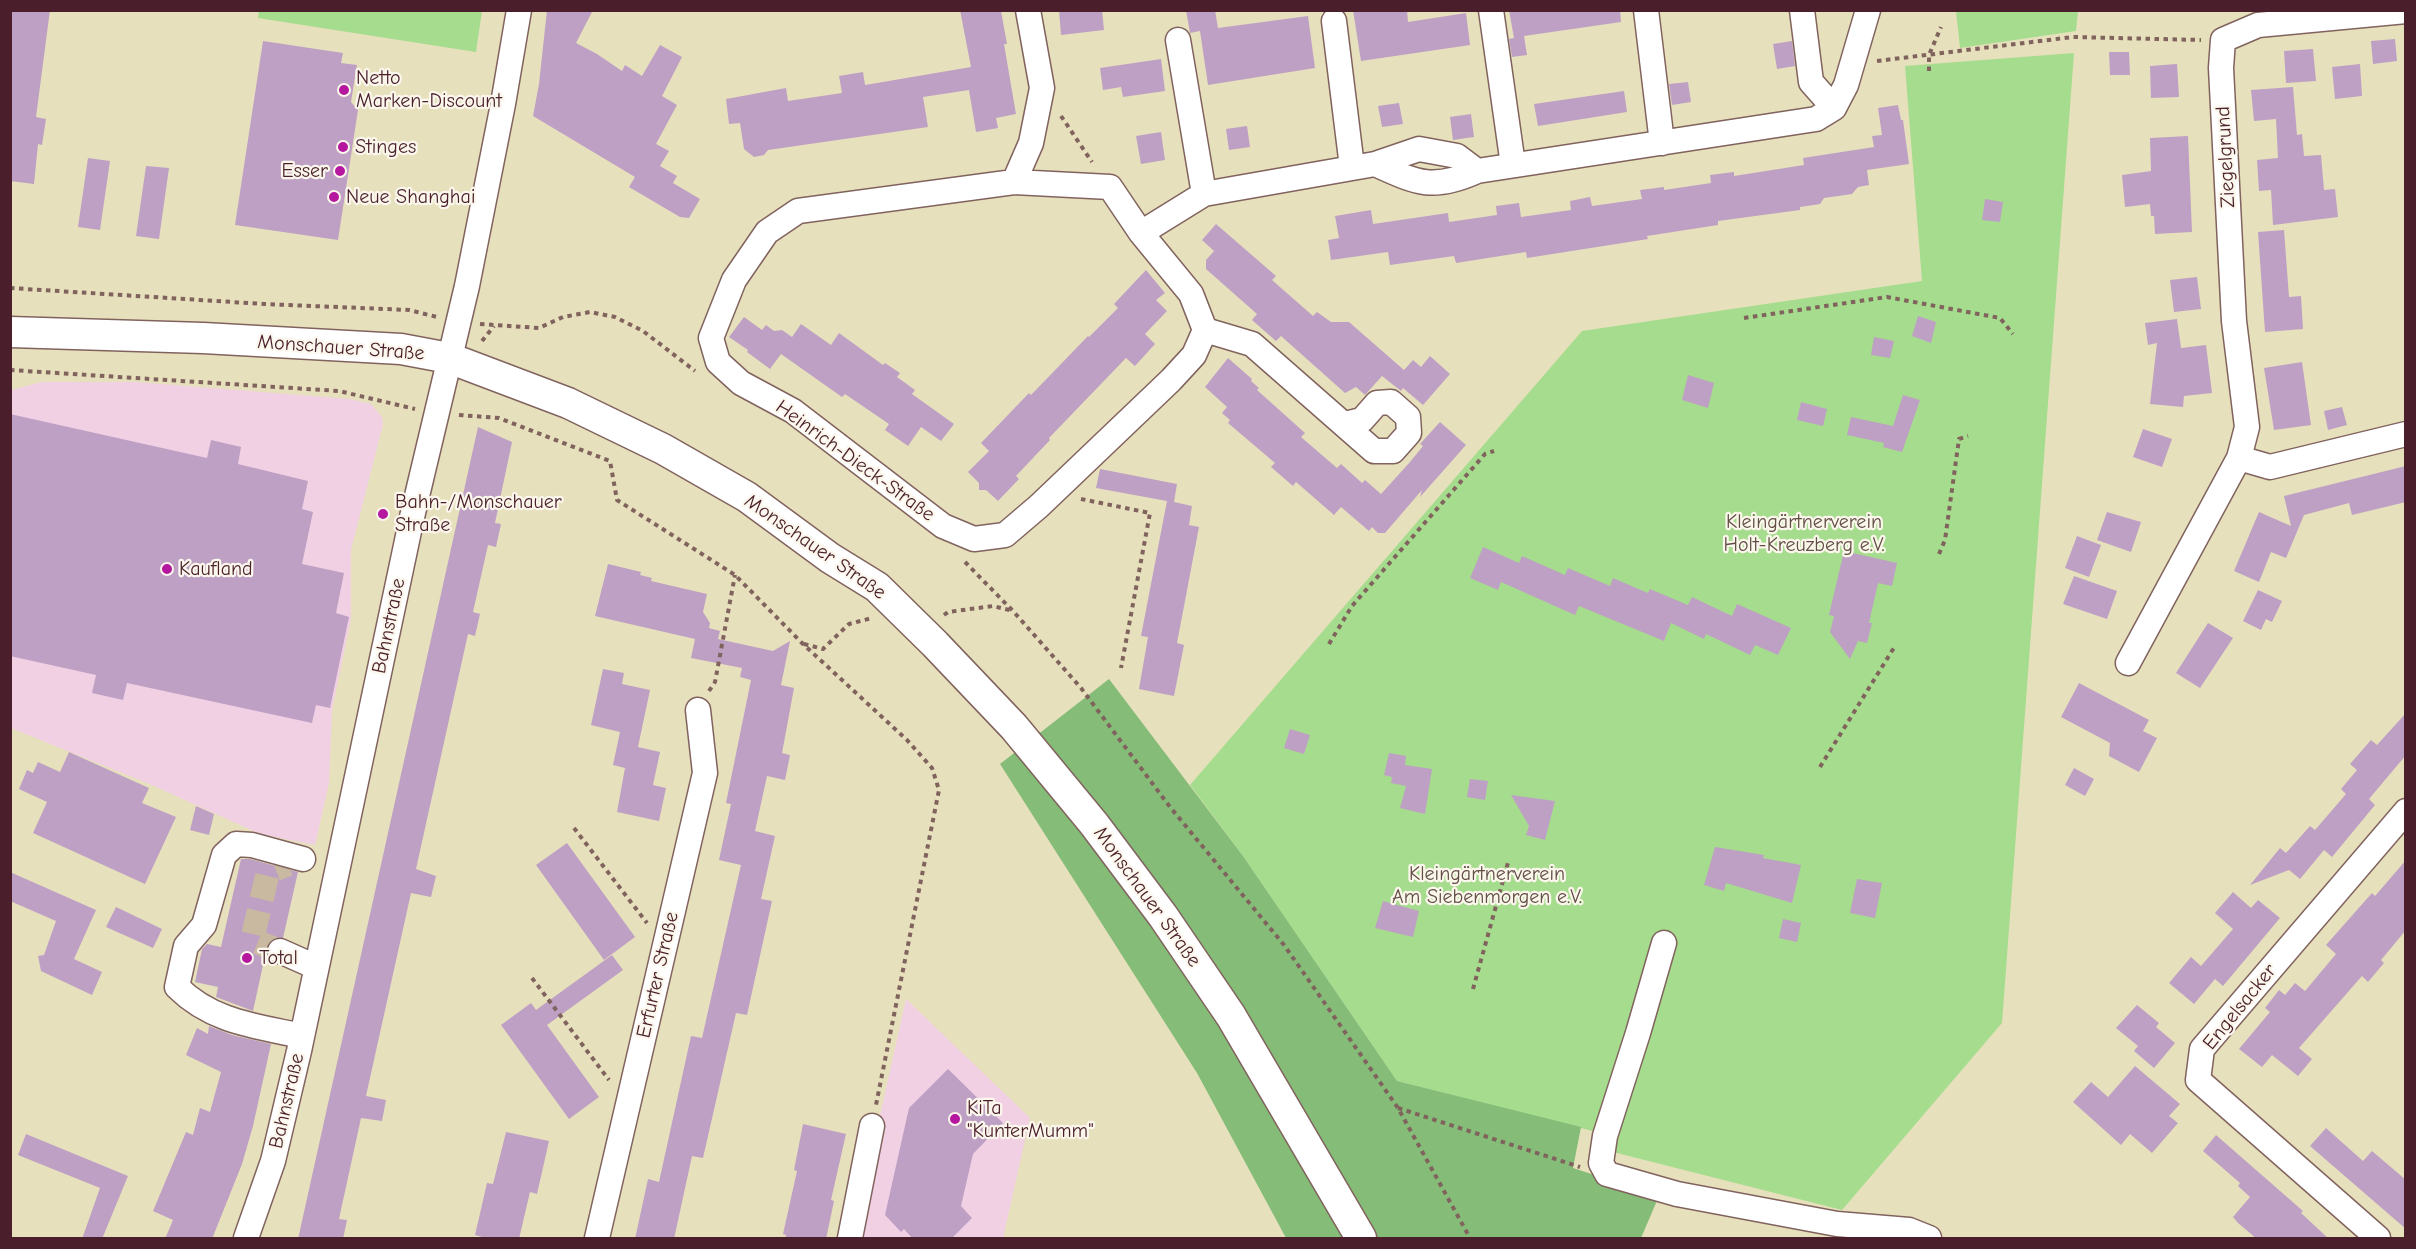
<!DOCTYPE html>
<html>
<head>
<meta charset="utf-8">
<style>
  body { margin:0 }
  #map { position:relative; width:2416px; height:1249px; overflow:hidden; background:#e7e0bd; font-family:"Comic Neue",sans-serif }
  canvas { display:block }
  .frame { position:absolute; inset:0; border:12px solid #4a1f2b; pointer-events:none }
</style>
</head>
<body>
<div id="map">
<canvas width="2416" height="1249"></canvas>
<div class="frame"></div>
</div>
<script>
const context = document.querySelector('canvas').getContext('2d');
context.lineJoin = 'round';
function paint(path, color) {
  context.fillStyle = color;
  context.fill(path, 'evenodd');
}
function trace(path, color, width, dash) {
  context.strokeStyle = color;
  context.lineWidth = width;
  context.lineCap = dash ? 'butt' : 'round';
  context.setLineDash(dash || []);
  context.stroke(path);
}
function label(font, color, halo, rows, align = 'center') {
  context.font = font + ' "Comic Neue",sans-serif';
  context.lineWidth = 4.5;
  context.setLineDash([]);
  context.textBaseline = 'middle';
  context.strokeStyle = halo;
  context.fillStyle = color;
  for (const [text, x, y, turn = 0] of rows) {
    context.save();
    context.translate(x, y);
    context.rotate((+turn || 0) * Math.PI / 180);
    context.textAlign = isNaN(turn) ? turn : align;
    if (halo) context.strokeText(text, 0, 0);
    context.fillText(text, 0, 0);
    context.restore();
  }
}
const built = new Path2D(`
  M 42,382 L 136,382 L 350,399 L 371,404 L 382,417 L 383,424 L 351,550 L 351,619 L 332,710 L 329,783 L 315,845 L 260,834 L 154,786 L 11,728 L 11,390 Z
  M 906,999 L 1030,1118 L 1003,1238 L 863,1238 L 859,1234 L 885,1131 L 879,1120 Z`);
const green = new Path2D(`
  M 259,10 L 482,10 L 482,11 L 476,52 L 258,18 Z
  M 1956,11 L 2078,11 L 2076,31 L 1960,48 Z
  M 2074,53 L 2002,1023 L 1842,1210 L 1613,1152 L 1616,1137 L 1397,1081 L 1243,856 L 1190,785 L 1582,331 L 1922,281 L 1905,66 Z`);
const forest = new Path2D(`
  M 1109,679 L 1243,856 L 1397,1081 L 1581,1127 L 1573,1168 L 1659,1196 L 1641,1238 L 1286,1238 L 1197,1073 L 1000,764 Z`);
const building = new Path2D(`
  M 10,10 L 50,10 L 36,117 L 46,119 L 42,145 L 38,144 L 34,184 L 10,181 Z
  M 547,10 L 593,10 L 576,43 L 597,54 L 622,71 L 625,65 L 642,76 L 660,45 L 682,57 L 662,96 L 677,105 L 656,144 L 669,151 L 660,166 L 677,176 L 673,183 L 700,199 L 689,218 L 680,217 L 629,187 L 635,177 L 533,116 L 539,84 Z
  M 960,10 L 1001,11 L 1007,44 L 1004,44 L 1016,114 L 996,118 L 998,128 L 976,132 L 969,90 L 923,97 L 928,127 L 768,150 L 764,155 L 754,157 L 744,149 L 740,123 L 729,124 L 726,99 L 786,88 L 788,101 L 842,93 L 839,76 L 863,72 L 865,85 L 971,67 Z
  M 1059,10 L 1102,10 L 1104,30 L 1061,35 Z
  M 1186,10 L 1215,10 L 1218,28 L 1308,16 L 1315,68 L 1208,85 L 1200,31 L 1190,33 Z
  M 1353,10 L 1407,10 L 1408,22 L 1466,13 L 1470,45 L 1361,61 Z
  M 1509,10 L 1620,10 L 1621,22 L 1524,36 L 1527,55 L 1512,57 L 1509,39 L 1514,38 Z
  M 2395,39 L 2397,61 L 2373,64 L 2371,41 Z
  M 263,41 L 343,53 L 341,63 L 357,65 L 351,102 L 358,110 L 338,240 L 235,225 Z
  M 1792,41 L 1795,66 L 1777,69 L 1773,44 Z
  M 2313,49 L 2316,81 L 2286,83 L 2284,51 Z
  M 2109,52 L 2129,52 L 2130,75 L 2110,75 Z
  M 1161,59 L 1165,91 L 1123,97 L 1121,87 L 1103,90 L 1100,68 Z
  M 2177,64 L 2179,97 L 2151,98 L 2150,66 Z
  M 2360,64 L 2362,96 L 2335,99 L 2332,67 Z
  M 1688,82 L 1691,102 L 1672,105 L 1669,84 Z
  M 2293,87 L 2297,135 L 2302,134 L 2304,156 L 2321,155 L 2324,190 L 2335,189 L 2338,217 L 2273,225 L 2271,190 L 2259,191 L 2257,160 L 2278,158 L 2276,119 L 2254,121 L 2251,90 Z
  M 1624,91 L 1627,112 L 1538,126 L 1534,104 Z
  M 1399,103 L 1403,124 L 1382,127 L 1378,106 Z
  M 1898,105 L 1901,120 L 1903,120 L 1909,164 L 1867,170 L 1869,185 L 1858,187 L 1852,194 L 1824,198 L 1820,204 L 1800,207 L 1800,210 L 1718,221 L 1718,225 L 1647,236 L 1648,239 L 1527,258 L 1526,252 L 1456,263 L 1454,256 L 1390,265 L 1388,252 L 1331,260 L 1328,240 L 1339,238 L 1335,216 L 1371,210 L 1373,224 L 1448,213 L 1449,222 L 1497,215 L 1496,206 L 1519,203 L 1521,217 L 1571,210 L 1570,201 L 1590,197 L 1592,206 L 1642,199 L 1640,190 L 1664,187 L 1664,190 L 1711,183 L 1710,175 L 1734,172 L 1734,176 L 1804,165 L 1803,158 L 1874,147 L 1872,136 L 1882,135 L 1878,108 Z
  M 1471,114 L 1474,137 L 1453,140 L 1450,117 Z
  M 1247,126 L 1250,147 L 1229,150 L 1226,129 Z
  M 1161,132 L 1165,160 L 1141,164 L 1136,136 Z
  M 2188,136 L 2192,232 L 2155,234 L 2154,216 L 2151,216 L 2150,204 L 2125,207 L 2122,175 L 2151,171 L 2150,138 Z
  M 88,158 L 110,161 L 100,230 L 78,227 Z
  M 146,166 L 169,168 L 159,239 L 136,236 Z
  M 1985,199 L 2003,202 L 2000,222 L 1982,220 Z
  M 1216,224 L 1276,276 L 1272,280 L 1313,316 L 1317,312 L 1331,322 L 1349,322 L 1404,370 L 1413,360 L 1421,367 L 1430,356 L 1450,374 L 1423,405 L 1403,388 L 1401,391 L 1382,376 L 1365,395 L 1356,387 L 1345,393 L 1281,336 L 1276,341 L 1252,320 L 1257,314 L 1206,269 L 1206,260 L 1214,251 L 1202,240 Z
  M 2284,230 L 2289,297 L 2301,296 L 2303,329 L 2265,332 L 2258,232 Z
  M 1146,270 L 1165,293 L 1156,300 L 1167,311 L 1145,334 L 1155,344 L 1135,366 L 1126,358 L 1049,438 L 1050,440 L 1016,476 L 1019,479 L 998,501 L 986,490 L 979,490 L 979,483 L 968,472 L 989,451 L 981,443 L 1029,393 L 1031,395 L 1088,336 L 1089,337 L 1118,308 L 1114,304 Z
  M 2197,277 L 2201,309 L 2174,312 L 2170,280 Z
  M 1918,316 L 1936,322 L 1931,343 L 1912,336 Z
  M 744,317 L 762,330 L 766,325 L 774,331 L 782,330 L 792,337 L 801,324 L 831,345 L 839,333 L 883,365 L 885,363 L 900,373 L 897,377 L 915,390 L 912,394 L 954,424 L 941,441 L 921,427 L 908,446 L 885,430 L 889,424 L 845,394 L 842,397 L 781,354 L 770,369 L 747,352 L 748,350 L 729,337 Z
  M 2177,319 L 2181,348 L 2206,345 L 2212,393 L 2184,396 L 2183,407 L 2150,404 L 2157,343 L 2148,345 L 2145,323 Z
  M 1874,337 L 1894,341 L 1890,358 L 1871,355 Z
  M 1228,358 L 1252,379 L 1251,381 L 1259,388 L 1257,390 L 1305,433 L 1301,437 L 1337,468 L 1341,464 L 1362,483 L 1365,480 L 1381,494 L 1410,462 L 1423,446 L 1420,444 L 1440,422 L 1466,445 L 1420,497 L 1422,490 L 1385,533 L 1378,533 L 1372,527 L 1369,531 L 1341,507 L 1334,515 L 1296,482 L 1293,486 L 1271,467 L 1275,463 L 1228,423 L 1230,420 L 1222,413 L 1227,407 L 1205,387 Z
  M 2302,362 L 2311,425 L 2274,430 L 2264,368 Z
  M 1688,375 L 1714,383 L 1708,408 L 1682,400 Z
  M 1903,395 L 1920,400 L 1902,452 L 1883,447 L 1884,443 L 1847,435 L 1851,417 L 1893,426 Z
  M 1801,402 L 1827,409 L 1823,426 L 1797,420 Z
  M 2342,407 L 2347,425 L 2328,430 L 2324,411 Z
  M 10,414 L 207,458 L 211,440 L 241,447 L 238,464 L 308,481 L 302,509 L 313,512 L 302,564 L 344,573 L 336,613 L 349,617 L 330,708 L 316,705 L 312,723 L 127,683 L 123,700 L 92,693 L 96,675 L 10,656 Z
  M 478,427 L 512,442 L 495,523 L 501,524 L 496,547 L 488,545 L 473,612 L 480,614 L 475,636 L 468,634 L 416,869 L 436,876 L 431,897 L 411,893 L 366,1096 L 386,1100 L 382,1121 L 361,1118 L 339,1219 L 347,1220 L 343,1239 L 298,1239 Z
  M 2143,429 L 2172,439 L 2162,467 L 2133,457 Z
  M 2406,466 L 2406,502 L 2352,515 L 2349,503 L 2304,515 L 2286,558 L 2271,552 L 2259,582 L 2234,571 L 2259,512 L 2291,526 L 2284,496 Z
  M 1100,469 L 1177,484 L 1174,502 L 1192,506 L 1189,525 L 1199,527 L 1177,643 L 1184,645 L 1174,696 L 1139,689 L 1148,637 L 1141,636 L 1167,501 L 1096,488 Z
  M 2107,512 L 2141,522 L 2131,552 L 2097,540 Z
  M 2077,536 L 2101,545 L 2089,577 L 2065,568 Z
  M 1483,547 L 1519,563 L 1522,556 L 1565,575 L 1568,568 L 1610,586 L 1613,578 L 1648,593 L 1650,589 L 1688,605 L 1692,597 L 1732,616 L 1737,604 L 1791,628 L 1778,655 L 1755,645 L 1750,655 L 1706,634 L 1704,639 L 1671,623 L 1664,641 L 1579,606 L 1575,615 L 1501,582 L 1498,590 L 1470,578 Z
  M 1844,551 L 1897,563 L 1892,586 L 1878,583 L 1869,623 L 1872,623 L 1867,643 L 1858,641 L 1850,659 L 1830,632 L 1834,616 L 1829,615 Z
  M 608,564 L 641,572 L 640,575 L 652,578 L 651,581 L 707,594 L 703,612 L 710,623 L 709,628 L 720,631 L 718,639 L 773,651 L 790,641 L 781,685 L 794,688 L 782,753 L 790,755 L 785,780 L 767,776 L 755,831 L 775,836 L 761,899 L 772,901 L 747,1015 L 736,1013 L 703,1158 L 692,1156 L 674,1239 L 635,1239 L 648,1179 L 659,1182 L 691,1036 L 702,1038 L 741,865 L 719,860 L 731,804 L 726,803 L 751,680 L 740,677 L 742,668 L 691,658 L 695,639 L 595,616 Z
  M 2074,576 L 2117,591 L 2107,619 L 2063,604 Z
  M 2258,590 L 2282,601 L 2272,622 L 2266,619 L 2261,630 L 2243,621 Z
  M 2208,623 L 2233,638 L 2200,688 L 2176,673 Z
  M 603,669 L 624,673 L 622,684 L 650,690 L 638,747 L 660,752 L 653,785 L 666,788 L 659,821 L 617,812 L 625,768 L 613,765 L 620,732 L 591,725 Z
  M 2079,683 L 2149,720 L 2143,731 L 2157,738 L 2139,772 L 2109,756 L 2110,743 L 2061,717 Z
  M 2406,713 L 2406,755 L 2369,799 L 2375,805 L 2332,857 L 2324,850 L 2300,879 L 2289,870 L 2250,885 L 2280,848 L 2286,853 L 2310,826 L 2315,830 L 2346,794 L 2341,789 L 2357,770 L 2350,764 L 2371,740 L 2377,745 Z
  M 1290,729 L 1310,735 L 1304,754 L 1284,748 Z
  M 69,752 L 149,788 L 142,803 L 176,817 L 145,884 L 33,833 L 47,802 L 19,789 L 27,770 L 33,773 L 38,762 L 60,772 Z
  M 1389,753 L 1406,756 L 1405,765 L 1432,769 L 1425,814 L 1400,808 L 1406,786 L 1391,783 L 1392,777 L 1384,775 Z
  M 2074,768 L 2094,779 L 2085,796 L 2065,785 Z
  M 1470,779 L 1488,781 L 1485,800 L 1467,797 Z
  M 1511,795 L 1555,801 L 1545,840 L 1526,835 L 1529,826 Z
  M 196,806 L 214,814 L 209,835 L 190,830 Z
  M 567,843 L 635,937 L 604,960 L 536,865 Z
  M 1715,847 L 1764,855 L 1763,858 L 1801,865 L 1792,903 L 1726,883 L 1724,891 L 1704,885 Z
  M 241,859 L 250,859 L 298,872 L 283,938 L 272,939 L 267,946 L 267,957 L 265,956 L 253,1011 L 216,997 L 218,987 L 195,982 L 202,949 L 207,944 L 221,947 Z
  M 2406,860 L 2406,930 L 2381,960 L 2384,963 L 2368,982 L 2362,976 L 2299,1048 L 2312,1059 L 2298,1076 L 2272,1055 L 2262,1067 L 2239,1049 L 2270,1012 L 2265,1008 L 2279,990 L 2285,995 L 2295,983 L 2305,991 L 2336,954 L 2326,945 L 2372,893 L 2375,896 Z
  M 10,872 L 96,910 L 74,959 L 102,972 L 92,995 L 41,971 L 38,956 L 44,955 L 56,921 L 10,901 Z
  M 1857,879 L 1882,883 L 1875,918 L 1850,913 Z
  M 2233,892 L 2251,908 L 2258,900 L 2280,918 L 2223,986 L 2215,979 L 2194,1004 L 2169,983 L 2191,957 L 2201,966 L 2233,929 L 2215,913 Z
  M 1383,901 L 1419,911 L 1413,937 L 1375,928 Z
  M 116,907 L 162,929 L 153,948 L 106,927 Z
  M 1783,919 L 1801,923 L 1797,942 L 1779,938 Z
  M 612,955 L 623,970 L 547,1025 L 599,1097 L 569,1119 L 501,1025 L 531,1003 L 536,1010 Z
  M 2137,1005 L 2159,1023 L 2156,1027 L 2175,1043 L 2154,1068 L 2134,1051 L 2138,1046 L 2116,1028 Z
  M 209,1026 L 232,1035 L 271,1044 L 253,1126 L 242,1164 L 212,1239 L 165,1239 L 173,1220 L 153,1211 L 186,1132 L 193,1135 L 200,1108 L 210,1112 L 221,1072 L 186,1055 L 197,1028 L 208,1034 Z
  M 2135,1066 L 2180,1104 L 2169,1116 L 2178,1123 L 2152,1153 L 2130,1134 L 2121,1145 L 2073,1102 L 2091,1082 L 2108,1097 Z
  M 948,1069 L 1003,1123 L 973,1154 L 961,1206 L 972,1218 L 951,1239 L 913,1239 L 904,1229 L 901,1232 L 885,1215 L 909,1108 Z
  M 803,1124 L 846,1134 L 831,1200 L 834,1201 L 826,1239 L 785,1239 L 786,1235 L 783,1234 L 797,1171 L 794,1170 Z
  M 2326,1128 L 2363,1161 L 2372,1151 L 2406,1180 L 2406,1229 L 2310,1146 Z
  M 506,1132 L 549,1141 L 537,1194 L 530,1192 L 519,1239 L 489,1239 L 475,1235 L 487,1183 L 493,1184 Z
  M 26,1134 L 128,1176 L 102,1239 L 82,1239 L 100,1188 L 18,1155 Z
  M 2216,1135 L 2303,1211 L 2301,1213 L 2329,1239 L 2257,1239 L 2238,1223 L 2233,1217 L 2250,1197 L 2238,1186 L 2240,1183 L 2203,1151 Z`);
const minorTunnel = new Path2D(`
  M 280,951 L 252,940 L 268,872 L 288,864`);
const path = new Path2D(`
  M 1877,61 L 2073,37 L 2201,40
  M 1929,71 L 1929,55 L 1941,27
  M 1061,116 L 1092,162
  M 10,288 L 264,304 L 409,310 L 437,317
  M 1744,318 L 1887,297 L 2000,318 L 2013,334
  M 480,324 L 539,328 L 563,317 L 590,312 L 615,317 L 643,331 L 695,371
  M 482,341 L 494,326
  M 10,370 L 339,391 L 415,409
  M 459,415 L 499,418 L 610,461 L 617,500 L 735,575 L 803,644 L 907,740 L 932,768 L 939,790 L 876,1105
  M 1081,499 L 1150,513 L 1121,668
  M 1939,554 L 1945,540 L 1959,439 L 1968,436
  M 965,562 L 1013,611 L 1081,688 L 1170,807 L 1284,945 L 1398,1108 L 1470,1238
  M 944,615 L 948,612 L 993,606 L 1013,611
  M 804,644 L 823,649 L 849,624 L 872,618
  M 1329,644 L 1352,606 L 1485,454 L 1494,451
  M 709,691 L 715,682 L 735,575
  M 1820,767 L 1895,646
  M 574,828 L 647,923
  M 532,978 L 609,1080
  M 1473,989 L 1509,859
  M 1398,1108 L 1580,1167`);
const minor = new Path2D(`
  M 1491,10 L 1513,165
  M 1646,10 L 1662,143
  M 1802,10 L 1811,82 L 1834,108
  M 2406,11 L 2258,25 L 2223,40 L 2221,68 L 2234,321 L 2247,427 L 2239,458 L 2270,467 L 2406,434
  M 1334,21 L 1352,167
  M 1178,40 L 1204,194
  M 1375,164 C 1417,183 1433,191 1477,171 L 1816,119 L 1834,108 L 1846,85 L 1868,10
  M 1014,182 L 1110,187 L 1141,233 L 1191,294 L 1205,330 L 1194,355 L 1171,380 L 1039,506 L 1005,535 L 974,539 L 943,526 L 793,411 L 741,383 L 718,362 L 711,338 L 734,280 L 767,232 L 798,211 Z
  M 1014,182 L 1031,143 L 1042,88 L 1028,10
  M 1141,233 L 1204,194 L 1375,164 L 1419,149 L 1457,156 L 1477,171
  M 1205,330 L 1252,344 L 1374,451 L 1393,451 L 1409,433 L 1408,417 L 1391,402 L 1377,403 L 1362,420 L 1345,424
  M 2128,663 L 2239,458
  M 1664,943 L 1638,1033 L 1605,1136 L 1601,1163 L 1607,1174 L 1677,1194 L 1837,1224 L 1909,1230 L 1929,1238
  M 280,951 L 316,967
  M 302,1036 C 256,1026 212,1022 177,987 L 186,946 L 204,925 L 224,855 L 236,844 L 252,845 L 303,859
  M 246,1238 L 273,1161 L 299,1051 L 412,517 L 467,286 L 503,104 L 519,10
  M 597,1238 L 705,773 L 698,710
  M 850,1238 L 872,1126
  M 2378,1238 L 2198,1080 L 2202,1049 L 2406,811`);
const major = new Path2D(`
  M 10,332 L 203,338 L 401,349 L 449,358 L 568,403 L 663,449 L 747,497 L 830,558 L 877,587 L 935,644 L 1014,727 L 1094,824 L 1163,916 L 1231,1016 L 1361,1238`);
const markers = [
  [344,90,6,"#b5179e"],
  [343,147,6,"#b5179e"],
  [340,171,6,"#b5179e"],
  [334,197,6,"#b5179e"],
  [383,514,6,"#b5179e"],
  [167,569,6,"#b5179e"],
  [247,958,6,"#b5179e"],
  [955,1119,6,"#b5179e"]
];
const poiNames = [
  ["Netto",356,78],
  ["Marken-Discount",356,101],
  ["Stinges",355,147],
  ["Esser",328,171,"right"],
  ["Neue Shanghai",346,197],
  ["Bahn-/Monschauer",395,502],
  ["Straße",395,525],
  ["Kaufland",179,569],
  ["Total",259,958],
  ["KiTa",967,1108],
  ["\"KunterMumm\"",967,1131]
];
const streetNames = [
  ["Ziegelgrund",2226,157,-93],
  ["Monschauer Straße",341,348,4],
  ["Heinrich-Dieck-Straße",855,461,36],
  ["Monschauer Straße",815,547,35],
  ["Bahnstraße",389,626,-78],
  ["Monschauer Straße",1147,897,54],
  ["Erfurter Straße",658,975,-77],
  ["Engelsacker",2240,1007,-51],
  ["Bahnstraße",287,1101,-77]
];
const parkNames = [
  ["Kleingärtnerverein",1804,522],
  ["Holt-Kreuzberg e.V.",1804,545],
  ["Kleingärtnerverein",1487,874],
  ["Am Siebenmorgen e.V.",1487,897]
];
paint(built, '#f1d0e4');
paint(green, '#a6dc8d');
paint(forest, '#84bc78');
paint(building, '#bea0c4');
trace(minorTunnel, '#c8b9a0', 24, [24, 12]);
trace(minor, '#81635e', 27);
trace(major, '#81635e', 33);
trace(path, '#81635e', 4, [4.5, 4.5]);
trace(minor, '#fff', 24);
trace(major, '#fff', 30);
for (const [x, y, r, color] of markers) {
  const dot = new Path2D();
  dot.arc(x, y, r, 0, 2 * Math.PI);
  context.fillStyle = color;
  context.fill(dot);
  trace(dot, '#fbf7ec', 2);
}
label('20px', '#4a1f2b', '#fbf7ec', poiNames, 'left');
label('20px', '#4a1f2b', '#fbf7ec', streetNames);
label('20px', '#614e44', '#fbf7ec', parkNames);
</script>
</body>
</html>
